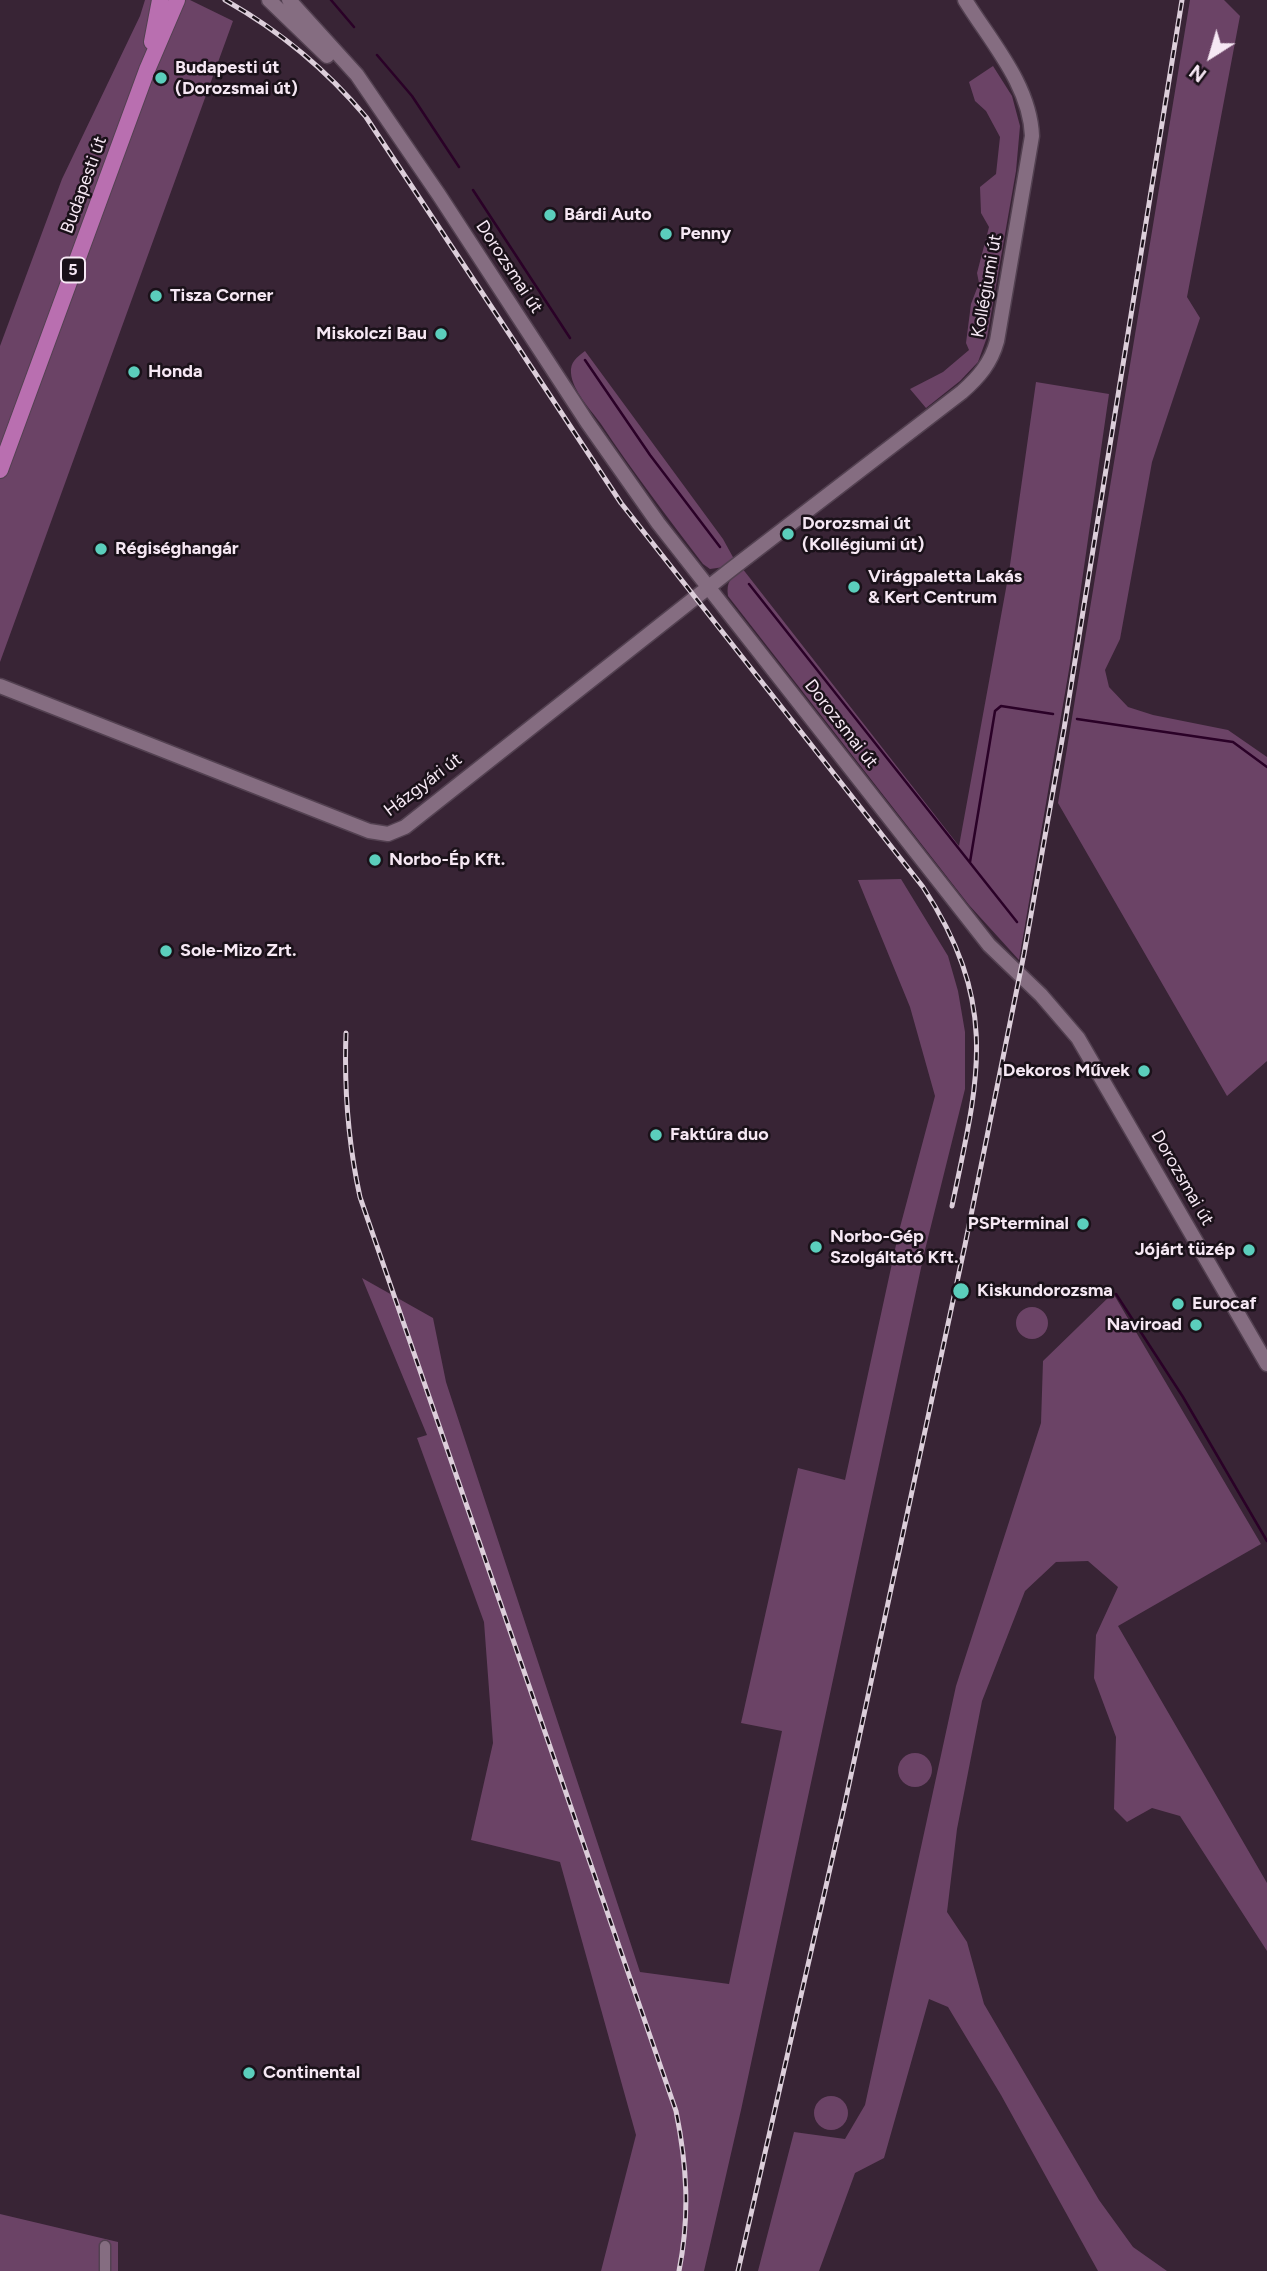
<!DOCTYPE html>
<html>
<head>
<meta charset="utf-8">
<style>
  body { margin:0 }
  #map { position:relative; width:1267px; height:2271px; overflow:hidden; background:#382435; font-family:Figtree,sans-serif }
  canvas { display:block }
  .north { position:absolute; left:1176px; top:21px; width:70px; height:70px; -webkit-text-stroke:5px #1a1119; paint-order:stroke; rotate:217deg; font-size:19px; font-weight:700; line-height:28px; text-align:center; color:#f6e8f4 }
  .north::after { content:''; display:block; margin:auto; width:24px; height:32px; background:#f6e8f4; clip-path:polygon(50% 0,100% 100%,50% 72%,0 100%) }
</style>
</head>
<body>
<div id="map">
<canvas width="1267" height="2271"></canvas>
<div class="north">N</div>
</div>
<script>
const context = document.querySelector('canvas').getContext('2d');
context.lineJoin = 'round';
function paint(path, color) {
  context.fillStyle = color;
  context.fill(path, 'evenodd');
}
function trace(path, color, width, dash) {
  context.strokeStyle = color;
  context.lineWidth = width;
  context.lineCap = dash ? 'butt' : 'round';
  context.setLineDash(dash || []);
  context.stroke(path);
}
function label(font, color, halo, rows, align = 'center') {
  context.font = font + ' Figtree,sans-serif';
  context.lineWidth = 5;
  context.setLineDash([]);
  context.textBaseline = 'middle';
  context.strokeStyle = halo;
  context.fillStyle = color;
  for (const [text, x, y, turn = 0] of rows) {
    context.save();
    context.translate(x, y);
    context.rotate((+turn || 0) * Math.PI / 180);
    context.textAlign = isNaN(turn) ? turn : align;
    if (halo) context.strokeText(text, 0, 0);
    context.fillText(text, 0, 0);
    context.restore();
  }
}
const green = new Path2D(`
  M 145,0 L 190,0 L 233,21 L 0,662 L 0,346 L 62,179 L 140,16 Z
  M 1190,0 L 1224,0 L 1240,16 L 1187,297 L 1200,318 L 1152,462 L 1120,639 L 1105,670 L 1109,687 L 1128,707 L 1153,715 L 1228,730 L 1267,757 L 1267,1061 L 1227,1096 L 1058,803 Z
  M 993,66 L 1012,96 L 1020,126 L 1016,171 L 987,337 L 978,362 L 960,381 L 926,408 L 910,389 L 943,372 L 969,350 L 966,343 L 971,304 L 979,283 L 977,273 L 989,227 L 981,213 L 980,187 L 996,174 L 1000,137 L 986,111 L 975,101 L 969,82 Z
  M 585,351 L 723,539 L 734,559 L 724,567 L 710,569 L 703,564 C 668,518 633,472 601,424 C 591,410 572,390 571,373 C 570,362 577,357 585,351 Z
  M 1036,382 L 1109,394 L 1070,664 L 1019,960 L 969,905 L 728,596 C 726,582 731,577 742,568 L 959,846 L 1009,572 Z
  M 901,879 L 948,956 L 958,991 L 965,1032 L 965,1089 L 924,1254 L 741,2110 L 704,2271 L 601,2271 L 636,2135 L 560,1862 L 471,1840 L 493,1743 L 484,1622 L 417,1438 L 427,1435 L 362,1278 L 433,1318 L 446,1382 L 640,1972 L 729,1984 L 782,1731 L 741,1723 L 798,1468 L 845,1480 L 899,1231 L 935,1096 L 910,1007 L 858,880 Z
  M 1113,1293 L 1261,1544 L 1118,1626 L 1267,1883 L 1267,1951 L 1180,1816 L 1152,1808 L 1127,1822 L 1114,1809 L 1116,1737 L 1094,1678 L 1096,1635 L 1118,1587 L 1088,1561 L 1056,1562 L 1025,1591 L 982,1701 L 957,1829 L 947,1912 L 967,1942 L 984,2004 L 1099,2200 L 1133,2247 L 1167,2271 L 1098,2271 L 1001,2095 L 948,2007 L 929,1999 L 884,2158 L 855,2173 L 819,2271 L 758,2271 L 794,2132 L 845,2139 L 865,2105 L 956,1686 L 1041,1423 L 1043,1361 Z
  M1016 1323a16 16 0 1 1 32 0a16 16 0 1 1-32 0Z
  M898 1770a17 17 0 1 1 34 0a17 17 0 1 1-34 0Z
  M814 2113a17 17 0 1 1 34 0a17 17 0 1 1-34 0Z
  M 0,2214 L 118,2242 L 118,2271 L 0,2271 Z`);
const stream = new Path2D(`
  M 331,0 L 354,27
  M 377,55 L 412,96 L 459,167
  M 473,190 L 570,338
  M 585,360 L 650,455 L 720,547
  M 749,584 L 1017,922
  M 1077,719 L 1233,742 L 1267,767
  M 970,862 L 995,711 L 1001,706 L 1053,714
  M 1116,1294 L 1183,1397 L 1267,1541`);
const street = new Path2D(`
  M 105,2271 L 105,2246`);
const secondary = new Path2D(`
  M 269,0 L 327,56
  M 289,0 L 357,75 L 439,195 L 587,422 L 658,523 L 989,945 L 1041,995 L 1078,1038 L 1267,1364
  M 0,686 L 369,831 L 388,834 L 405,827 L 729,571 L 962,392 C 979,377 991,363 997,341 L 1032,136 C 1030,85 991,42 965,0`);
const primary = new Path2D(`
  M 152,42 L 160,0
  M 0,470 L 147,70 L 177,0`);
const rail = new Path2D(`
  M 225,0 C 280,31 325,68 366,117 L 621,503 L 923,887 C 1000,1005 979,1078 952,1206
  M 346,1033 C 344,1088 348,1142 360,1197 L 676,2111 C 687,2165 690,2216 679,2271
  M 738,2271 L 845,1803 L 965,1245 L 1024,954 L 1064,729 L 1182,0`);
const markers = [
  [161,78,7,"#5bcebc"],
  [550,215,7,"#5bcebc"],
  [666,234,7,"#5bcebc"],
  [156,296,7,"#5bcebc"],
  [441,334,7,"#5bcebc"],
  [134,372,7,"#5bcebc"],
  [788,534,7,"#5bcebc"],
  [101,549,7,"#5bcebc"],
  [854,587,7,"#5bcebc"],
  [375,860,7,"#5bcebc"],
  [166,951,7,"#5bcebc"],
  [1144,1071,7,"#5bcebc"],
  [656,1135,7,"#5bcebc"],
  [1083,1224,7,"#5bcebc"],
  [816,1247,7,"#5bcebc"],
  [1249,1250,7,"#5bcebc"],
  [961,1291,9,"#5bcebc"],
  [1178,1304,7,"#5bcebc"],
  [1196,1325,7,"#5bcebc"],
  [249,2073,7,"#5bcebc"]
];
const shields = [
  [73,270,24]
];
const shieldNames = [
  ["5",73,270]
];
const poiNames = [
  ["Budapesti út",175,68],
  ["(Dorozsmai út)",175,89],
  ["Bárdi Auto",564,215],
  ["Penny",680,234],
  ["Tisza Corner",170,296],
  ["Miskolczi Bau",427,334,"right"],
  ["Honda",148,372],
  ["Dorozsmai út",802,524],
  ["(Kollégiumi út)",802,545],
  ["Régiséghangár",115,549],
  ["Virágpaletta Lakás",868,577],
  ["& Kert Centrum",868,598],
  ["Norbo-Ép Kft.",389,860],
  ["Sole-Mizo Zrt.",180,951],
  ["Dekoros Művek",1130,1071,"right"],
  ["Faktúra duo",670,1135],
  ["PSPterminal",1069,1224,"right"],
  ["Norbo-Gép",830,1237],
  ["Szolgáltató Kft.",830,1258],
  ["Jójárt tüzép",1235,1250,"right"],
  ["Kiskundorozsma",977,1291],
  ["Eurocaf",1192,1304],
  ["Naviroad",1182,1325,"right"],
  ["Continental",263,2073]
];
const streetNames = [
  ["Budapesti út",84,185,-70],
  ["Dorozsmai út",509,267,57],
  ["Kollégiumi út",987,286,-80],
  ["Dorozsmai út",841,724,52],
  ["Házgyári út",423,785,-37],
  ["Dorozsmai út",1182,1178,60]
];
paint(green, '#6b4366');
trace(stream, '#2a0127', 2.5);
trace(street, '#534151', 13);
trace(secondary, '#534151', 17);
trace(primary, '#534151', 18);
trace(street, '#856d81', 10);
trace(secondary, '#856d81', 14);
trace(primary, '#b96fb0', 16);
trace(rail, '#dcceda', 5);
trace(rail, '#1a1119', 2.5, [8]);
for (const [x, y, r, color] of markers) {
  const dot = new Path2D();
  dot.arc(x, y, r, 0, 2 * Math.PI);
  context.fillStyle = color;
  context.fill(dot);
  trace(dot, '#1a1119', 2.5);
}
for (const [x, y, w] of shields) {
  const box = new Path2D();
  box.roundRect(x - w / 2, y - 12.5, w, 25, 5);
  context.fillStyle = '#1a1119';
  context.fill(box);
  trace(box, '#f6e8f4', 2);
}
label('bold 16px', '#f6e8f4', null, shieldNames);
label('bold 18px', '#f6e8f4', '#1a1119', poiNames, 'left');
label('18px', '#f6e8f4', '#1a1119', streetNames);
</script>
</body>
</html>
